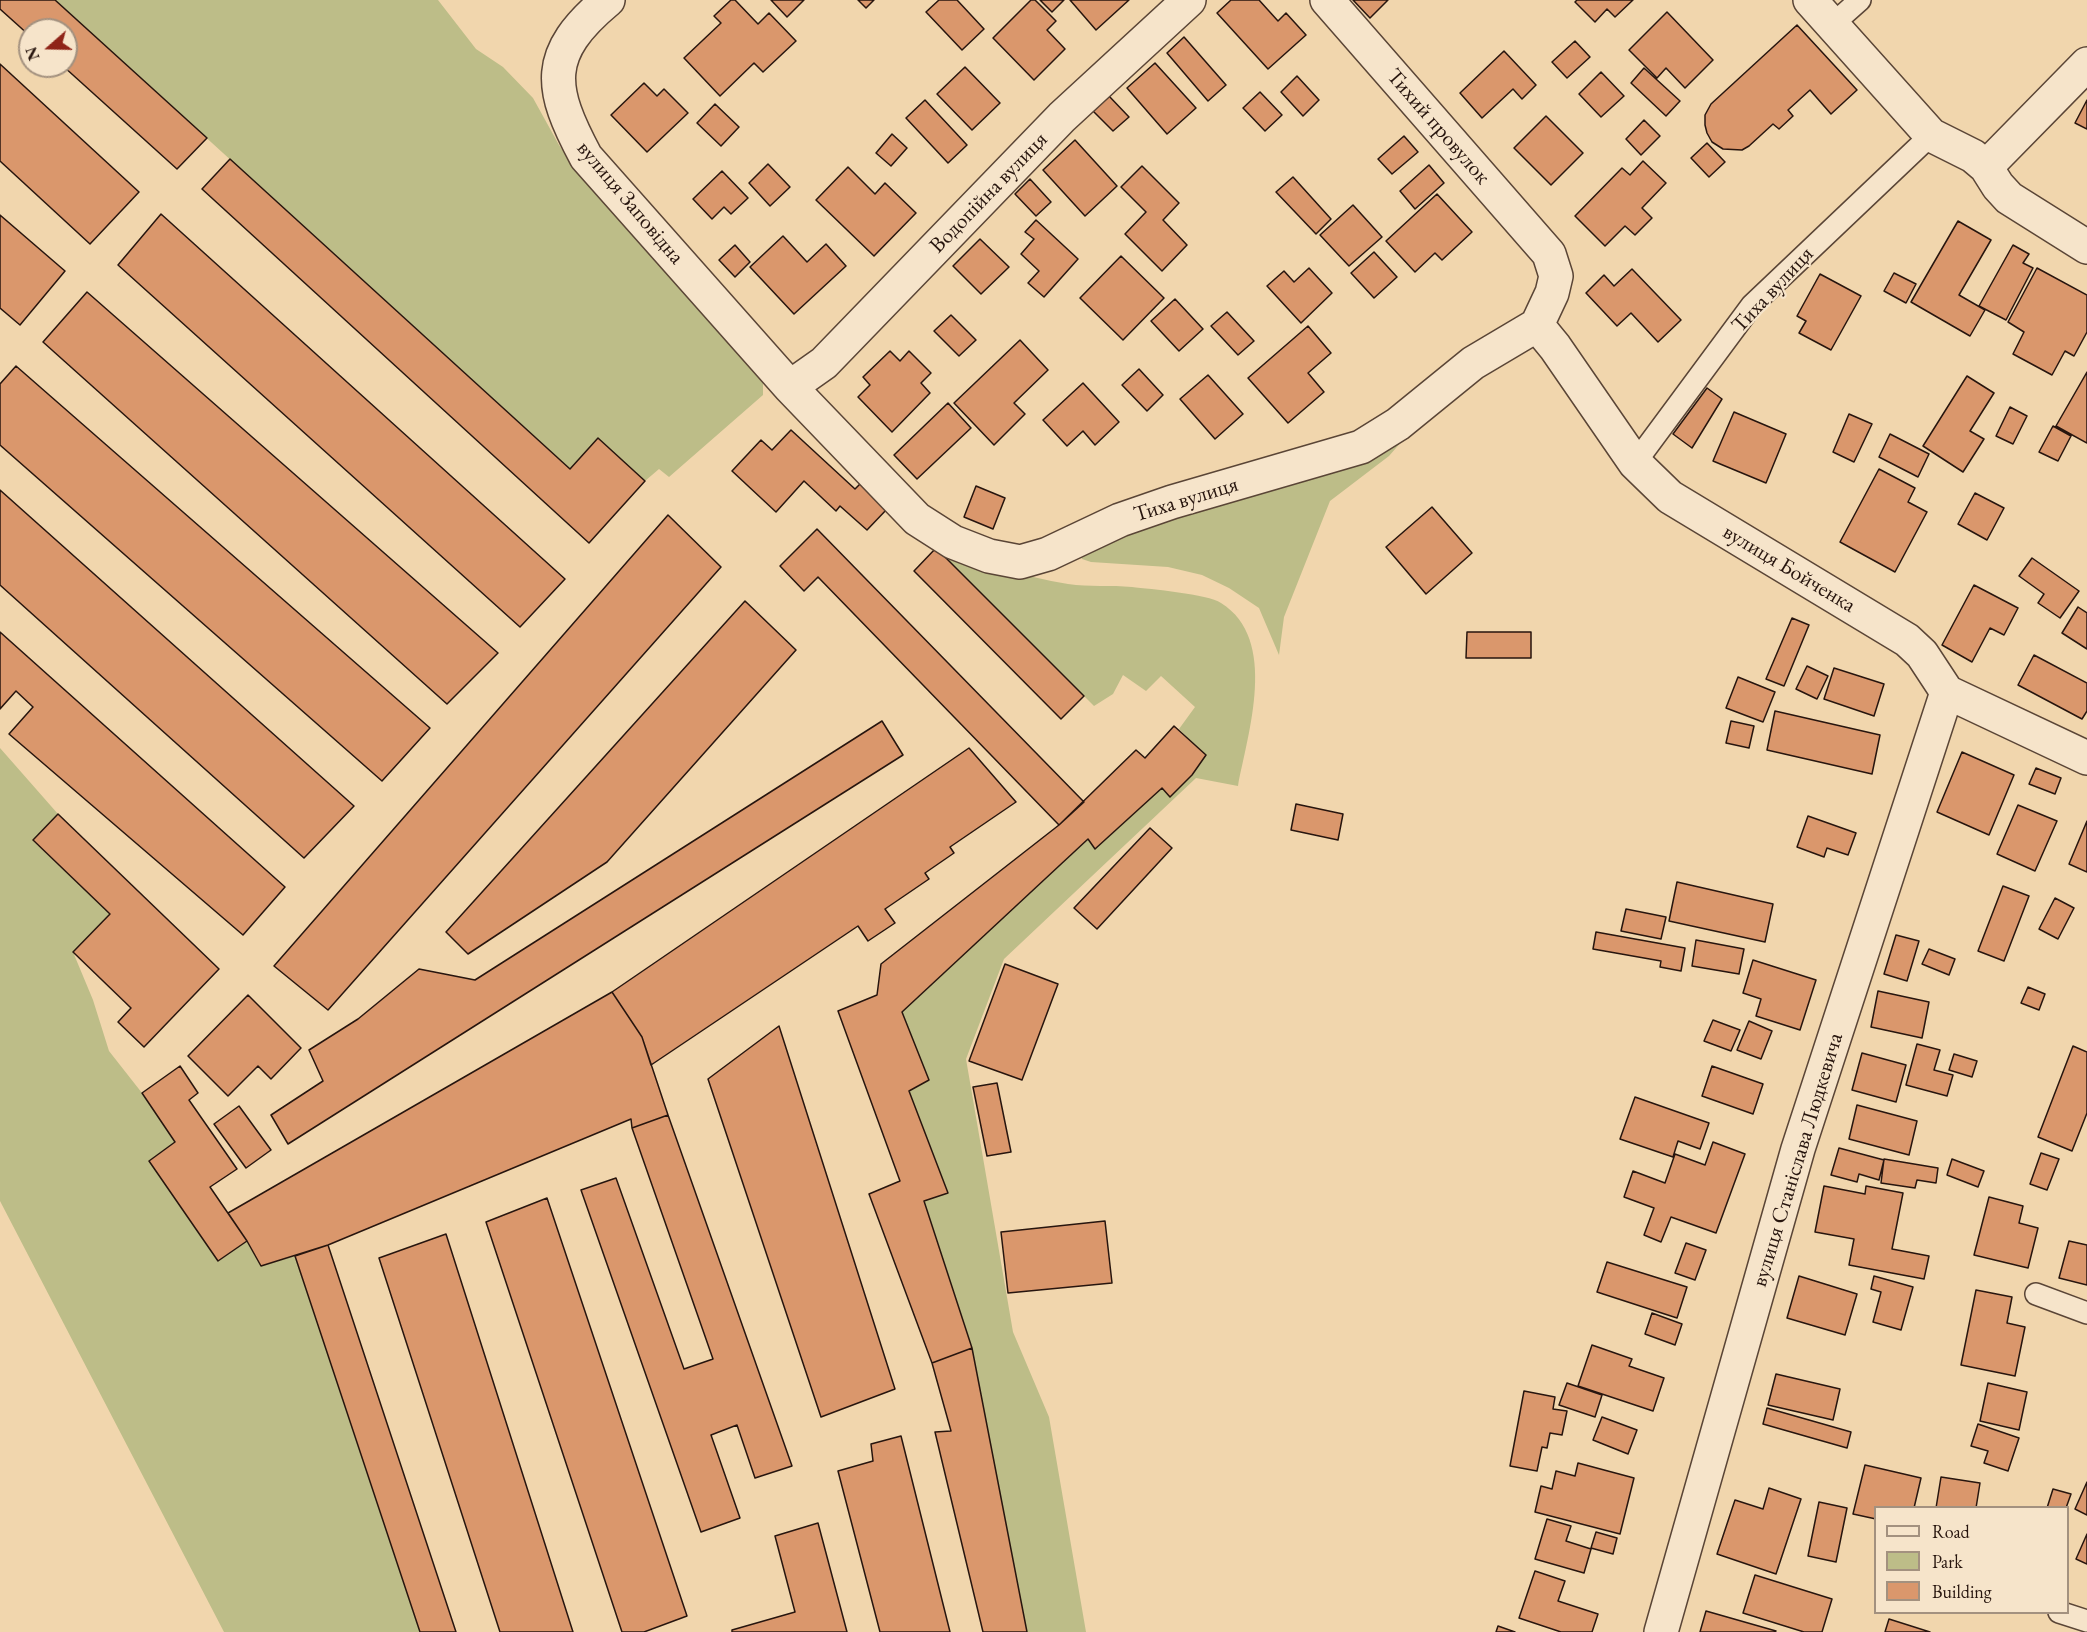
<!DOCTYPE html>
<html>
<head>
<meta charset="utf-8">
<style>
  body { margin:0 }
  #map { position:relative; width:2087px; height:1632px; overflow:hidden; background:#f1d6ad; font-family:"EB Garamond",serif }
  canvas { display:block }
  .legend { position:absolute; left:1874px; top:1506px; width:195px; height:108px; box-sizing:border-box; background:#f6e4ca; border:2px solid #a3917f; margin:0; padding:8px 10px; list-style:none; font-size:18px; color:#27150e }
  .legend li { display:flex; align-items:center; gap:12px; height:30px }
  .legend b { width:30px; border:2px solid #a3917f }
  .north { position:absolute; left:18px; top:18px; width:60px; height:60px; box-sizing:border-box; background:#f6e4ca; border:2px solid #a3917f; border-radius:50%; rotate:250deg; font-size:16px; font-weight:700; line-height:24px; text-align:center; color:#27150e }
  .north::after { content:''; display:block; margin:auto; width:21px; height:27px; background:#8f2418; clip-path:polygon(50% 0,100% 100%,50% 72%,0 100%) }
</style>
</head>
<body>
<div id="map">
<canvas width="2087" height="1632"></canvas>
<ul class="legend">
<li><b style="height:8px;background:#f6e4ca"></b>Road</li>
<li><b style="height:16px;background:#bdbd88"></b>Park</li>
<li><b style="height:16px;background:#da976c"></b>Building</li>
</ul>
<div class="north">N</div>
</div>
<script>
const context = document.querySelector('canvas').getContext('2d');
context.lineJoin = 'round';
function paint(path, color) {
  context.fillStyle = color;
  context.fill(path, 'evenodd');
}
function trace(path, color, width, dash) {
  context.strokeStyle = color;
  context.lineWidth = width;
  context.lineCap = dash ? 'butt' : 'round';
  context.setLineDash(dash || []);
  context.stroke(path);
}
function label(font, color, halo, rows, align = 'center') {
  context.font = font + ' "EB Garamond",serif';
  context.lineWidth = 4.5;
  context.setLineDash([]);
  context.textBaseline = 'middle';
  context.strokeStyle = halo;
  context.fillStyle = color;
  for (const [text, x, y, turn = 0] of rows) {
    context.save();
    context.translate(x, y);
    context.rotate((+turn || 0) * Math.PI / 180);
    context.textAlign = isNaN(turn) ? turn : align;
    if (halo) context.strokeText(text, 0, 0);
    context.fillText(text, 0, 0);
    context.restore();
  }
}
const green = new Path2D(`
  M 55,0 L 438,0 L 476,49 L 503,67 L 533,98 L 559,145 L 575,168 L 763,383 L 763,395 L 669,477 L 659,469 L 645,481 L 598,439 L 570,469 Z
  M 1423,417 L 1389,456 L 1330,501 L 1284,617 L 1279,655 L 1259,608 L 1229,588 L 1202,575 L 1168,567 L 1091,562 L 1082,559 L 1080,551 Z
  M 936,548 C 979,561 1023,577 1068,584 C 1089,587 1111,585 1132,587 C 1150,589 1208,594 1221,603 C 1279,639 1248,733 1238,786 L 1196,778 L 1004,959 L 966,1059 L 1013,1332 L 1049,1417 L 1086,1632 L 1027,1632 L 972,1348 L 924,1201 L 947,1192 L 909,1091 L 929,1080 L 902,1012 L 1088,839 L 1095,849 L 1162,788 L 1170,797 L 1192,775 L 1205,755 L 1179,729 L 1195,707 L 1161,676 L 1146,691 L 1123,675 L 1113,694 L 1094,706 Z
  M 0,748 L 58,814 L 33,841 L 110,914 L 73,952 L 93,1000 L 109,1051 L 142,1093 L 175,1142 L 149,1161 L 218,1261 L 247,1241 L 261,1266 L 295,1256 L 420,1632 L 224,1632 L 0,1201 Z`);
const building = new Path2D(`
  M 0,0 L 55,0 L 207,138 L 177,169 L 63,66 L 66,66 L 66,30 L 30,30 L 30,36 L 0,9 Z
  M 731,0 L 735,0 L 758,24 L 769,13 L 796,41 L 763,72 L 754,63 L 720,96 L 684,58 L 721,23 L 714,16 Z
  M 771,0 L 804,0 L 787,17 Z
  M 858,0 L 874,0 L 866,8 Z
  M 939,0 L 957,0 L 984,29 L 962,50 L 926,12 Z
  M 1031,0 L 1035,0 L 1056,21 L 1047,30 L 1065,49 L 1034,80 L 993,38 Z
  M 1040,0 L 1064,0 L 1052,12 Z
  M 1070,0 L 1129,0 L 1096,30 Z
  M 1231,0 L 1259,0 L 1278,21 L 1286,13 L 1306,35 L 1268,69 L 1217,13 Z
  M 1353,0 L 1388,0 L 1370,18 Z
  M 1577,0 L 1633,0 L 1615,17 L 1607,9 L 1595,22 L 1575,2 Z
  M 1667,12 L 1713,60 L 1685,88 L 1666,68 L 1657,78 L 1629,50 Z
  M 1797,25 L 1857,90 L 1831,114 L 1810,90 L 1788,110 L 1793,116 L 1779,129 L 1773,124 L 1749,146 L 1742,150 L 1723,149 L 1712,142 L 1707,133 L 1705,125 L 1705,115 L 1711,104 Z
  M 1184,37 L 1226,85 L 1208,101 L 1167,53 Z
  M 1575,41 L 1590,57 L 1567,78 L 1552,62 Z
  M 1504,51 L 1536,85 L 1522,99 L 1513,89 L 1482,118 L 1460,93 Z
  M 1155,63 L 1196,108 L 1167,134 L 1127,88 Z
  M 0,64 L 139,192 L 90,244 L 0,161 Z
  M 965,67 L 1000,103 L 972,130 L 937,94 Z
  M 1644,68 L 1680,101 L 1666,116 L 1631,83 Z
  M 1601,72 L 1624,96 L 1601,117 L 1579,94 Z
  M 1297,76 L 1319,100 L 1303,116 L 1281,92 Z
  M 644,83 L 657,96 L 664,89 L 688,113 L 647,152 L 611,115 Z
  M 1260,92 L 1282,115 L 1265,131 L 1243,108 Z
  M 1108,95 L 1129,117 L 1113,131 L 1092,110 Z
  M 925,100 L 967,145 L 948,163 L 906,118 Z
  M 2087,100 L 2087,129 L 2075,123 Z
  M 715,104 L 739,127 L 721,146 L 697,123 Z
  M 1546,116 L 1583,153 L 1551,185 L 1514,148 Z
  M 1644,120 L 1660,136 L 1641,155 L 1626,139 Z
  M 892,134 L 907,148 L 891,166 L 876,153 Z
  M 1404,136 L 1418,152 L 1392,174 L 1378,159 Z
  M 1075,140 L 1117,186 L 1085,216 L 1043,170 Z
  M 1707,143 L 1725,162 L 1709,177 L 1691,158 Z
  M 230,159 L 570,469 L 598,438 L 645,481 L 589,543 L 202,189 Z
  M 1643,161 L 1666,183 L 1642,208 L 1652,218 L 1635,235 L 1625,226 L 1605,246 L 1575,216 L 1622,168 L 1630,175 Z
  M 768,164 L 790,187 L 770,206 L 749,183 Z
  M 1429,165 L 1444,183 L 1415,209 L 1400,191 Z
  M 1142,166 L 1179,203 L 1163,220 L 1187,245 L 1162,271 L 1125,234 L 1146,212 L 1121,187 Z
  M 848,167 L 875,194 L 885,183 L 916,213 L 874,256 L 816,200 Z
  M 722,171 L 748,198 L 731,214 L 724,207 L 712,219 L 693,199 Z
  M 1293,177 L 1331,219 L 1316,234 L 1276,192 Z
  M 1030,179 L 1051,202 L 1036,216 L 1015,194 Z
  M 1437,194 L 1472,232 L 1442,260 L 1435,253 L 1415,272 L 1386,241 Z
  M 1353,205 L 1382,237 L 1349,266 L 1320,235 Z
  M 161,214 L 565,579 L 520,627 L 118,265 Z
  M 0,215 L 65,271 L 20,325 L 0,308 Z
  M 1036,220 L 1078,259 L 1044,297 L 1028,283 L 1039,271 L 1021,254 L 1034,239 L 1025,232 Z
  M 1958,221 L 1991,240 L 1959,295 L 1985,310 L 1970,336 L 1911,302 Z
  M 783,236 L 807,262 L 826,244 L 846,266 L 794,314 L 750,267 Z
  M 980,239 L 1009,267 L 981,294 L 953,266 Z
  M 735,245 L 750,262 L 735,277 L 719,260 Z
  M 2013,245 L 2029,254 L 2023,263 L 2033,268 L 2006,320 L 1979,306 Z
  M 1374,252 L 1397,277 L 1374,298 L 1351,273 Z
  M 1121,256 L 1164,298 L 1123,340 L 1080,298 Z
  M 1309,268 L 1332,293 L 1301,323 L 1267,286 L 1284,271 L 1294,282 Z
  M 2037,268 L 2087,295 L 2087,332 L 2074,356 L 2065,351 L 2052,375 L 2013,354 L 2024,332 L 2008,322 Z
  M 1632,269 L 1681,320 L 1658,342 L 1631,313 L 1617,326 L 1586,293 L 1604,275 L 1614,286 Z
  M 1894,273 L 1916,284 L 1906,303 L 1884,291 Z
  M 1820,274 L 1861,296 L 1831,350 L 1799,333 L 1806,321 L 1797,316 Z
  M 87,292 L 498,653 L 447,704 L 43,342 Z
  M 1175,299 L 1203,329 L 1179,351 L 1151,321 Z
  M 1227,312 L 1254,341 L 1238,355 L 1211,326 Z
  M 951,315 L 976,340 L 959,356 L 934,331 Z
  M 1308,326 L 1331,353 L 1308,373 L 1324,392 L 1288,423 L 1248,378 Z
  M 1020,340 L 1048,370 L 1014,403 L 1025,414 L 994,445 L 954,403 Z
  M 890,351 L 900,361 L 909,351 L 931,373 L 921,383 L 930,393 L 892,432 L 858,397 L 870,385 L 863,377 Z
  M 16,366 L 430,728 L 382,781 L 0,445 L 0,384 Z
  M 1139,369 L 1163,395 L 1147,411 L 1122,385 Z
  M 2087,372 L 2087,443 L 2056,426 Z
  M 1208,375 L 1243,414 L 1215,439 L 1180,399 Z
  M 1967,376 L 1994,393 L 1970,431 L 1984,439 L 1963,472 L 1923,446 Z
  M 1083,383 L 1119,422 L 1095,445 L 1083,431 L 1067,446 L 1043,420 Z
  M 1707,388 L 1722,399 L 1692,448 L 1673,434 Z
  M 948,403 L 971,428 L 917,479 L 894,455 Z
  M 2010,407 L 2027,416 L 2013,444 L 1996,436 Z
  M 1734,412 L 1786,434 L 1766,483 L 1713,461 Z
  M 1849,414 L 1872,424 L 1854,462 L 1833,452 Z
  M 2053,426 L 2071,436 L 2058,461 L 2039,452 Z
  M 791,430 L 855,489 L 861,483 L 888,508 L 867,530 L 840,506 L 836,511 L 804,481 L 776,512 L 732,471 L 761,440 L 772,450 Z
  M 1890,434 L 1929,454 L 1918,477 L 1879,457 Z
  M 1879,469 L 1915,488 L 1908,502 L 1927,512 L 1895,572 L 1840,542 Z
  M 976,486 L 1005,498 L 993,529 L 964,517 Z
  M 0,490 L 354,806 L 304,858 L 0,585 Z
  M 1975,493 L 2004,508 L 1987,540 L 1958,524 Z
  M 1432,507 L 1472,553 L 1426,594 L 1386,547 Z
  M 668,515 L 721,567 L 328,1010 L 274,966 Z
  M 817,529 L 1084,802 L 1059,825 L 818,577 L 804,591 L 780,566 Z
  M 936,548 L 1084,696 L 1061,719 L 914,571 Z
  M 2032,558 L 2079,591 L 2060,618 L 2038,603 L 2044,594 L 2019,576 Z
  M 1974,585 L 2018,608 L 2004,635 L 1990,628 L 1972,662 L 1942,645 Z
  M 745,601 L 796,650 L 607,862 L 468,954 L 446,932 Z
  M 2078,607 L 2087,613 L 2087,649 L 2062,633 Z
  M 1792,618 L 1809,625 L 1784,686 L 1766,679 Z
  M 0,632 L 285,887 L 243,935 L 9,734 L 33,707 L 16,691 L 0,709 Z
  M 1467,632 L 1531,632 L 1531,658 L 1466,658 Z
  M 2034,655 L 2087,683 L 2087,711 L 2082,719 L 2018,685 Z
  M 1807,666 L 1828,676 L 1817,699 L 1796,689 Z
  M 1834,668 L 1884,684 L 1874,716 L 1824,699 Z
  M 1738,677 L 1775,692 L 1763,722 L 1726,708 Z
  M 1775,711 L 1880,735 L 1872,774 L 1767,750 Z
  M 882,721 L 903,755 L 288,1144 L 271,1115 L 323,1081 L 309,1050 L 358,1019 L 419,969 L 475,980 Z
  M 1731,721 L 1754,726 L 1749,748 L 1726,743 Z
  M 1174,726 L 1206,755 L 1192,775 L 1170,797 L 1162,788 L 1095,849 L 1088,839 L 902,1012 L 929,1080 L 909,1091 L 948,1193 L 924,1201 L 972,1348 L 932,1363 L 869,1194 L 900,1181 L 838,1011 L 877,995 L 881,964 L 1059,825 L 1136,750 L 1145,758 Z
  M 969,748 L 1016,802 L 950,847 L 954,853 L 925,873 L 929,879 L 885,909 L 895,923 L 868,941 L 858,926 L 651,1065 L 642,1037 L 612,992 Z
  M 1962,752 L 2014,775 L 1989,835 L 1937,812 Z
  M 2036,768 L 2061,778 L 2055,794 L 2029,784 Z
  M 1296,804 L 1343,814 L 1338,840 L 1291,830 Z
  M 2018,805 L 2057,821 L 2035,871 L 1997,854 Z
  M 58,814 L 219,969 L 144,1047 L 118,1022 L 131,1008 L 73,952 L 110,914 L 33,840 Z
  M 1808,816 L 1856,833 L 1848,855 L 1827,848 L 1824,857 L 1797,847 Z
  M 2087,821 L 2087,872 L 2069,864 Z
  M 1150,828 L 1172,848 L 1097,929 L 1074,908 Z
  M 1677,882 L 1773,904 L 1765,942 L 1669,921 Z
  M 2003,886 L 2029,896 L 2004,961 L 1978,951 Z
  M 2055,898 L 2074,908 L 2058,939 L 2039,929 Z
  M 1626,909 L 1666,917 L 1661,939 L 1621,931 Z
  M 1596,932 L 1685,948 L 1681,971 L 1660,967 L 1661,961 L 1593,949 Z
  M 1896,935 L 1919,941 L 1907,981 L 1884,974 Z
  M 1696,940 L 1744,949 L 1739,974 L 1692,966 Z
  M 1929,949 L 1955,959 L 1949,975 L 1922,964 Z
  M 1753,960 L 1816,980 L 1800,1030 L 1756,1016 L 1761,999 L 1743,993 Z
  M 1005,964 L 1058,984 L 1022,1080 L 969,1061 Z
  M 2028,987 L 2045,994 L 2039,1010 L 2021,1003 Z
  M 1878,991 L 1929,1002 L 1922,1038 L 1871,1027 Z
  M 612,992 L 642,1037 L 668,1115 L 632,1128 L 631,1119 L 328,1245 L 261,1266 L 247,1241 L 228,1213 Z
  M 248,995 L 301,1048 L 271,1079 L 258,1066 L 228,1096 L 188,1056 Z
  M 1713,1020 L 1740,1030 L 1731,1051 L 1704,1041 Z
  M 1749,1021 L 1772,1031 L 1761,1059 L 1737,1050 Z
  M 779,1026 L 895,1389 L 821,1417 L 708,1079 Z
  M 1917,1044 L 1940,1050 L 1934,1070 L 1953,1075 L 1947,1096 L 1906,1085 Z
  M 2073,1046 L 2087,1052 L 2087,1113 L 2072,1151 L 2038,1137 Z
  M 1862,1053 L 1906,1065 L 1896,1102 L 1852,1090 Z
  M 1954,1054 L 1977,1061 L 1972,1077 L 1949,1070 Z
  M 180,1066 L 198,1093 L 189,1100 L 237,1169 L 210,1187 L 247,1241 L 218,1261 L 149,1161 L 175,1142 L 142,1093 Z
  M 1712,1066 L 1763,1084 L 1753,1114 L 1702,1096 Z
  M 997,1083 L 1011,1152 L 987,1156 L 973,1087 Z
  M 1635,1097 L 1709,1123 L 1700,1149 L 1678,1141 L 1673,1157 L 1620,1139 Z
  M 1857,1105 L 1917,1121 L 1909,1155 L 1849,1139 Z
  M 239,1106 L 271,1150 L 246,1168 L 214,1124 Z
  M 668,1115 L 792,1466 L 755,1478 L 737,1425 L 711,1435 L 740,1518 L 701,1532 L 581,1190 L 616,1178 L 684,1369 L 713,1359 L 632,1128 Z
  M 1713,1142 L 1745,1154 L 1716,1233 L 1671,1217 L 1661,1242 L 1644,1235 L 1654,1208 L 1624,1197 L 1633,1171 L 1665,1183 L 1675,1154 L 1705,1165 Z
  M 1839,1148 L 1884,1160 L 1879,1180 L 1859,1174 L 1857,1182 L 1831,1175 Z
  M 2041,1153 L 2059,1159 L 2047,1190 L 2030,1184 Z
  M 1884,1159 L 1938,1168 L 1936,1183 L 1917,1180 L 1915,1188 L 1881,1183 Z
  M 1952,1159 L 1984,1171 L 1978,1187 L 1947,1175 Z
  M 1824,1186 L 1865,1194 L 1866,1186 L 1903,1193 L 1892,1249 L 1929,1256 L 1924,1279 L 1849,1265 L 1854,1239 L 1815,1232 Z
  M 1989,1197 L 2023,1206 L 2019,1223 L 2038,1228 L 2028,1268 L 1974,1255 Z
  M 547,1198 L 687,1616 L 644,1632 L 622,1632 L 486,1222 Z
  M 1105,1221 L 1112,1283 L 1008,1293 L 1001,1232 Z
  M 446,1234 L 573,1632 L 500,1632 L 379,1258 Z
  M 2069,1241 L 2087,1245 L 2087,1285 L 2059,1278 Z
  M 1686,1243 L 1706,1250 L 1695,1280 L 1675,1273 Z
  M 328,1245 L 456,1632 L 420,1632 L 295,1256 Z
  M 1607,1262 L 1687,1287 L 1677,1318 L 1597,1292 Z
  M 1799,1276 L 1857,1294 L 1845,1335 L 1787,1318 Z
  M 1874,1276 L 1913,1287 L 1901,1330 L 1873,1322 L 1881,1292 L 1871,1289 Z
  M 1976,1290 L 2012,1297 L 2007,1323 L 2025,1327 L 2015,1376 L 1961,1365 Z
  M 1652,1313 L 1682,1324 L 1675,1345 L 1645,1334 Z
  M 1592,1345 L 1632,1359 L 1629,1366 L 1664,1378 L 1653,1411 L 1578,1386 Z
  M 972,1348 L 1027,1632 L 983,1632 L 935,1432 L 951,1431 L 932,1363 Z
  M 1776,1374 L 1840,1389 L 1833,1420 L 1768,1405 Z
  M 1567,1383 L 1602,1395 L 1595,1417 L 1559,1405 Z
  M 1988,1383 L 2027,1392 L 2019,1430 L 1980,1421 Z
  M 1524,1391 L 1555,1397 L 1553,1409 L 1567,1411 L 1562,1435 L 1550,1433 L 1547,1448 L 1542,1447 L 1537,1471 L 1510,1466 Z
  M 1767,1408 L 1851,1432 L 1847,1448 L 1763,1424 Z
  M 1602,1417 L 1637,1430 L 1628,1454 L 1593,1440 Z
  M 1978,1424 L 2019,1438 L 2008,1471 L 1984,1463 L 1988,1451 L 1971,1446 Z
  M 901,1436 L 950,1632 L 880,1632 L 838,1471 L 873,1461 L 871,1444 Z
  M 1578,1463 L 1634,1478 L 1620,1534 L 1535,1512 L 1541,1486 L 1552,1489 L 1556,1471 L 1575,1476 Z
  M 1865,1465 L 1921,1478 L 1914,1508 L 1876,1508 L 1876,1519 L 1853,1514 Z
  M 1941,1477 L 1980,1483 L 1976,1508 L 1936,1508 Z
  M 2087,1482 L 2087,1515 L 2075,1509 Z
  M 1769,1488 L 1801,1499 L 1776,1574 L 1717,1554 L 1735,1500 L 1763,1509 Z
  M 2053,1489 L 2071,1494 L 2066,1508 L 2047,1508 Z
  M 1819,1502 L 1847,1508 L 1836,1562 L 1808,1556 Z
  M 1547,1519 L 1571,1526 L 1566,1541 L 1591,1549 L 1584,1573 L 1535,1559 Z
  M 818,1523 L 847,1632 L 732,1632 L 732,1630 L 795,1612 L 775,1536 Z
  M 1596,1532 L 1617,1538 L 1613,1554 L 1591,1548 Z
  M 2087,1534 L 2087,1564 L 2076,1559 Z
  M 1535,1571 L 1565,1581 L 1558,1601 L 1598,1614 L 1592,1632 L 1561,1632 L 1519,1618 Z
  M 1755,1575 L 1832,1599 L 1822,1632 L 1804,1632 L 1743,1613 Z
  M 1706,1611 L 1776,1631 L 1775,1632 L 1700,1632 Z
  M 1889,1619 L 1930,1632 L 1885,1632 Z
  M 1498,1626 L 1515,1632 L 1496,1632 Z`);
const service = new Path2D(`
  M 1833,24 L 1860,0
  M 1635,463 L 1752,305 L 1931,135
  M 2036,1294 L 2087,1313
  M 2059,1612 L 2087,1621`);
const minor = new Path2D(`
  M 608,0 C 543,54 549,88 586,157 L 790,387 L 917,519 L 953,542 L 989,556 L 1020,562 L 1048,554 L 1120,520 L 1172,502 L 1361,447 L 1398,424 L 1473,363 L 1537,325 L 1552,293 L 1556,276 L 1549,254 L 1327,0
  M 1810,0 L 1931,135 L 1973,156 L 1986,167 L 1998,186 L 2009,198 L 2087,247
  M 1986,167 L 2087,64
  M 1537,325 L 1555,347 L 1635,463 L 1670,497 L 1907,640 L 1922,654 L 1947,692 L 2087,758
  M 790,387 L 824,363 L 1062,117 L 1189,0
  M 1661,1632 L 1798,1149 L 1947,692`);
const streetNames = [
  ["Тихий провулок",1438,127,49],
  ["Водопійна вулиця",989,193,-46],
  ["вулиця Заповідна",630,203,50],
  ["Тиха вулиця",1773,290,-47],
  ["Тиха вулиця",1186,500,-17],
  ["вулиця Бойченка",1789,569,31],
  ["вулиця Станіслава Людкевича",1798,1160,-73]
];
paint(green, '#bdbd88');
paint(building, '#da976c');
trace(building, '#27150e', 1.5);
trace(service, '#5a4536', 24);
trace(minor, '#5a4536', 36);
trace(service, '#f6e4ca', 21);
trace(minor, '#f6e4ca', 33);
label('22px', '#27150e', '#f6e4ca', streetNames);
</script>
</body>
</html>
